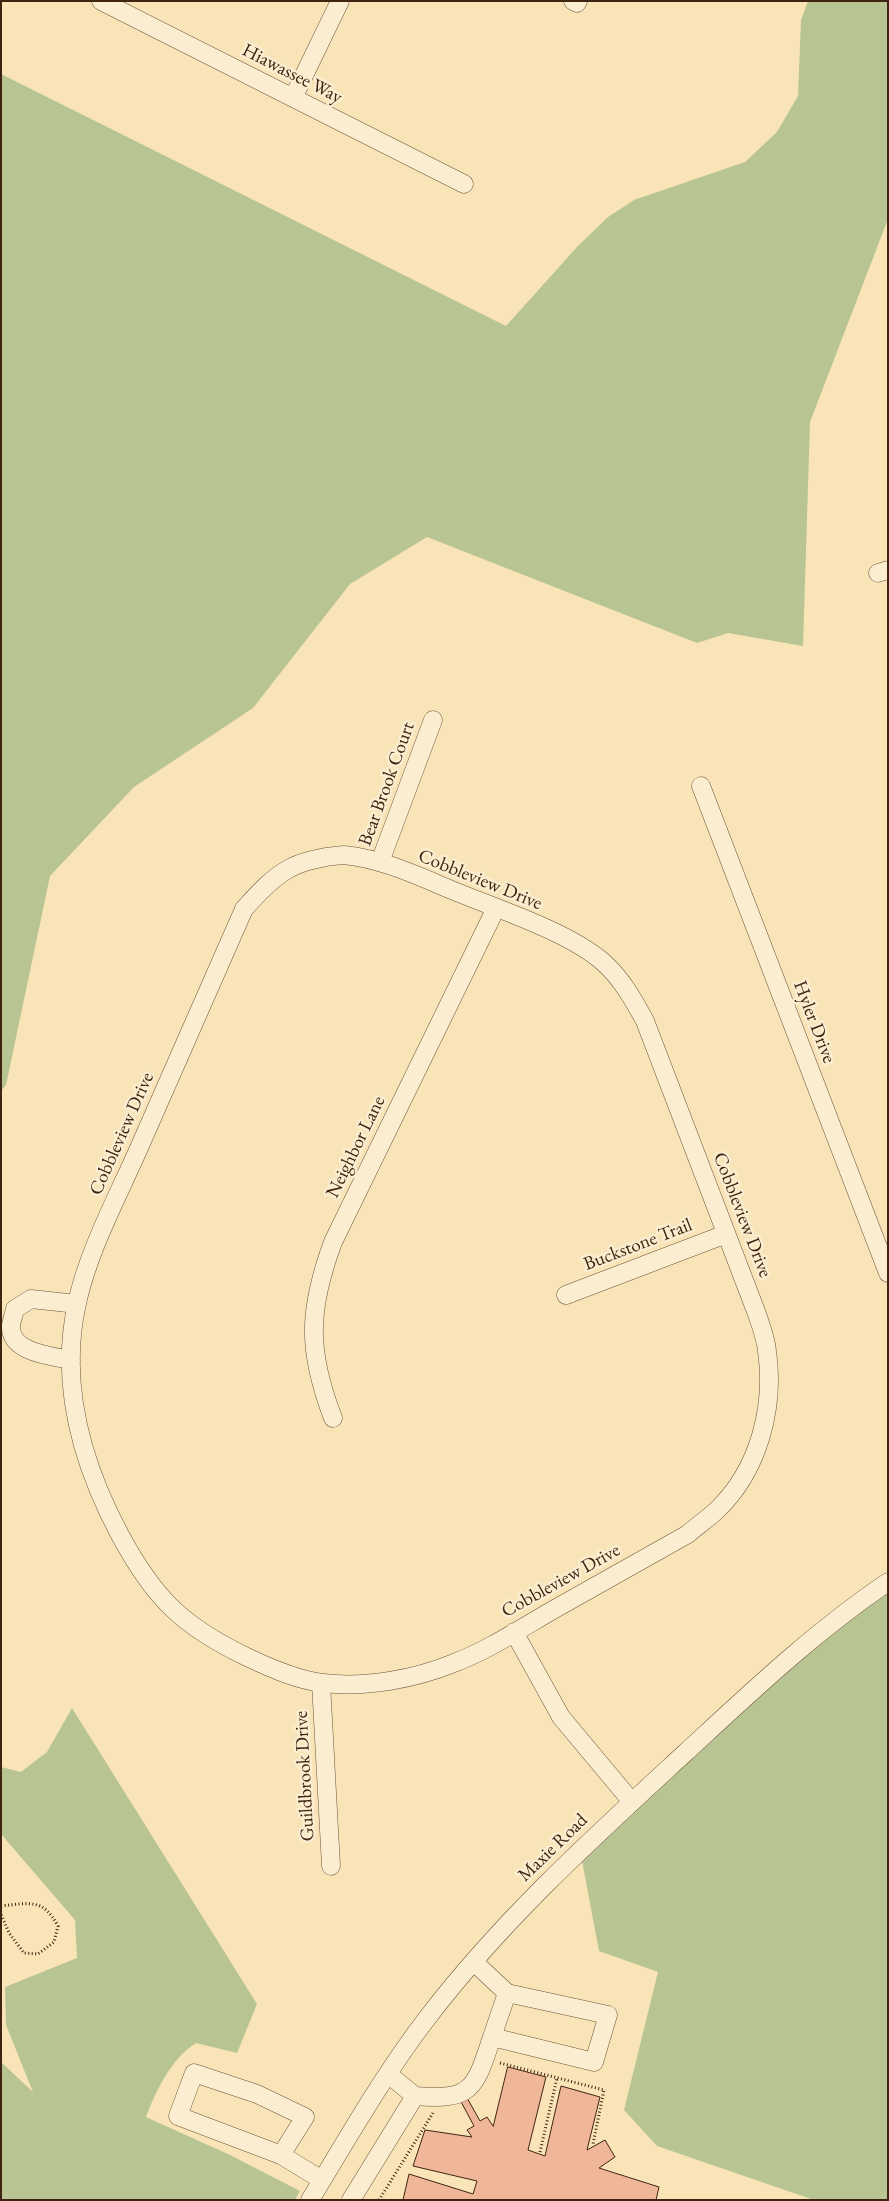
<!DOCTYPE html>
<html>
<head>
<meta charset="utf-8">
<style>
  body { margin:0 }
  #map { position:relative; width:889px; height:2201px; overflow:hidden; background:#f8e4b7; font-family:"EB Garamond",serif }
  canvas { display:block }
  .frame { position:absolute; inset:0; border:2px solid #402411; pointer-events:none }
</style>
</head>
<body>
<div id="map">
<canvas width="889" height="2201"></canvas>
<div class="frame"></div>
</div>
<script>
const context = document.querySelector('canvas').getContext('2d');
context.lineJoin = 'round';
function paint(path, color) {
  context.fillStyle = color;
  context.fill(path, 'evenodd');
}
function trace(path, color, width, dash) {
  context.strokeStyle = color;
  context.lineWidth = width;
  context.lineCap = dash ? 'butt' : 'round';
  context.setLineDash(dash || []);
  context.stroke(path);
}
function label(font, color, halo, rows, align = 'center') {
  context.font = font + ' "EB Garamond",serif';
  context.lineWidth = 5;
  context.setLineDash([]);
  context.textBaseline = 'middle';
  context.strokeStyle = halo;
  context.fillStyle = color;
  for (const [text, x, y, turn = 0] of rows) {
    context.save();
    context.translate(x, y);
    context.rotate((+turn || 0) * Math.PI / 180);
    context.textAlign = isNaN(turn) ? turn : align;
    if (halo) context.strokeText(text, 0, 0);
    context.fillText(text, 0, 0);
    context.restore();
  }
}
const green = new Path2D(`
  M 808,1 L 888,1 L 888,219 L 810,422 L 803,646 L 728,633 L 697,643 L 427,537 L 350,584 L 253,708 L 134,787 L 50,876 L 6,1085 L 1,1091 L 1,74 L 506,326 L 577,247 L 608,217 L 634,200 L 745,162 L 777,132 L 798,96 L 801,20 Z
  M 888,1582 L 888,2200 L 814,2200 L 657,2146 L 624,2110 L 658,1972 L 599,1951 L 580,1850 Z
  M 72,1708 L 257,2004 L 237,2053 L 196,2043 C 172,2058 156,2090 146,2117 L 230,2155 L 300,2191 L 295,2200 L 1,2200 L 1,2062 L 33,2092 L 6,2025 L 5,1987 L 77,1958 L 75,1920 L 1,1834 L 1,1767 L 21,1772 L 47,1752 Z`);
const building = new Path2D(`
  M 508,2067 L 546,2077 L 528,2150 L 545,2156 L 561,2086 L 600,2097 L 587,2150 L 605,2140 L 615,2157 L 599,2168 L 659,2187 L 656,2200 L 403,2200 L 409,2174 L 473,2194 L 477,2181 L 413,2166 L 425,2130 L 472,2137 L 467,2130 L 474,2126 L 459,2098 L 466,2096 L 480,2121 L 487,2117 L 493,2126 Z`);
const path = new Path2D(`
  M 1,1906 C 30,1903 43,1898 58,1926 L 54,1942 L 38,1954 L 24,1953 L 9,1933 L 1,1914
  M 500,2063 L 604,2090 L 593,2144
  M 540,2152 L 557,2078
  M 379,2200 L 433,2113`);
const minor = new Path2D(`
  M 101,1 L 464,184
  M 573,1 L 577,3 L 578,1
  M 293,98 L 340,1
  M 878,573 L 888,570
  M 701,786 L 888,1273
  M 344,855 C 384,859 422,878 459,893 C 501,910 570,933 603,962 C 622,979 633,999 645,1021 L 757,1314 C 761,1326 766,1339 767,1351 C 775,1407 759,1469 718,1509 C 709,1518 698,1525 688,1534 C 646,1558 603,1582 560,1606 C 526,1625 491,1649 454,1663 C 415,1679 366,1688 323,1683 C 297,1680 270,1668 247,1657 C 182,1626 154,1598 120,1535 C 82,1464 59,1384 77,1303 C 89,1249 117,1198 139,1148 C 174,1068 209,989 244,909 C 277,872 293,859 344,855 Z
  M 380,862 L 433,720
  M 566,1295 L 726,1234
  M 71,1360 C 52,1356 9,1353 11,1325 C 12,1320 14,1314 15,1309 L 31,1299 L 77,1304
  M 333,1418 C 307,1350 308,1310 333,1242 L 496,908
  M 514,1632 L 561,1717 L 632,1802
  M 321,1683 L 331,1866
  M 492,2037 L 507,1993
  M 388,2074 L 415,2096
  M 281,2155 L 305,2117 L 257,2094 L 194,2073 L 178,2116 L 281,2155 L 322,2180
  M 310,2200 C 348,2138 384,2074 428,2017 C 503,1919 595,1836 685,1753 C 750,1693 814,1632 888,1582
  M 351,2200 L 415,2096 C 473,2101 475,2088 492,2037 L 594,2062 L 608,2015 L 507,1993 L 474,1962`);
const streetNames = [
  ["Hiawassee Way",292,74,27],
  ["Bear Brook Court",387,784,-70],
  ["Cobbleview Drive",480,880,22],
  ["Hyler Drive",814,1022,69],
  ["Cobbleview Drive",122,1134,-66],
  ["Neighbor Lane",356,1147,-64],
  ["Cobbleview Drive",742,1215,69],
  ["Buckstone Trail",638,1245,-21],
  ["Cobbleview Drive",561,1581,-29],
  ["Guildbrook Drive",305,1776,-93],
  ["Maxie Road",553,1848,-44]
];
paint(green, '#b8c592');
paint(building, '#efb797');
trace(building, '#402411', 1);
trace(minor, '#6e543a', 19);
trace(path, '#402411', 3, [1, 2.5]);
trace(minor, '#faedd0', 18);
label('19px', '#402411', '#faedd0', streetNames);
</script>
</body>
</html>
